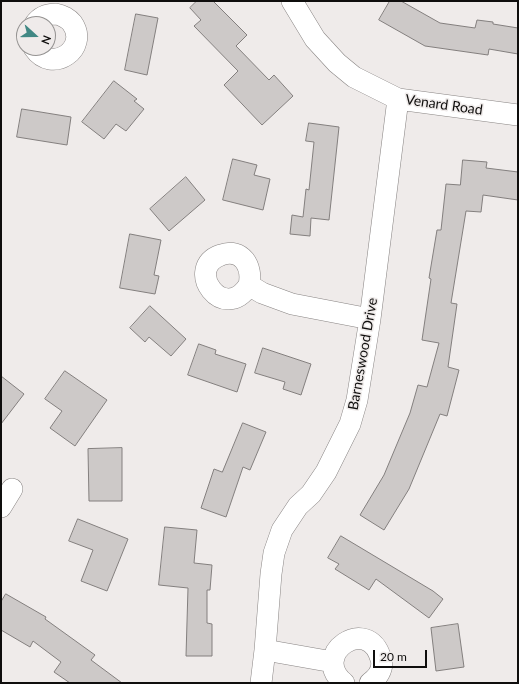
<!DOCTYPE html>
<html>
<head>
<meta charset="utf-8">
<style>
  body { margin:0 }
  #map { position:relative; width:519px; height:684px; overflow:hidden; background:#efebea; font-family:Lato,sans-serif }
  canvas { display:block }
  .frame { position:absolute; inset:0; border:2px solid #0f0e0d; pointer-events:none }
  .north { position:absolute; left:16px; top:16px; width:40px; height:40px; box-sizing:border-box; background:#efebea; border:1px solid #959392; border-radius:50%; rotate:111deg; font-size:11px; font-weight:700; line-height:16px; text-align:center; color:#0f0e0d }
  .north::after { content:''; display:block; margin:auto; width:14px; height:18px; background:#418884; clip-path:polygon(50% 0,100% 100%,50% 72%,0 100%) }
  .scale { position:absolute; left:373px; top:650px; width:54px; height:18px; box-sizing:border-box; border:2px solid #0f0e0d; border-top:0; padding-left:5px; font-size:12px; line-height:14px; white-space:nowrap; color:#0f0e0d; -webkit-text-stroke:3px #efebea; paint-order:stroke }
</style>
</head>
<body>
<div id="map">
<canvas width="519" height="684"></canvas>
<div class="frame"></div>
<div class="north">N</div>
<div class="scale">20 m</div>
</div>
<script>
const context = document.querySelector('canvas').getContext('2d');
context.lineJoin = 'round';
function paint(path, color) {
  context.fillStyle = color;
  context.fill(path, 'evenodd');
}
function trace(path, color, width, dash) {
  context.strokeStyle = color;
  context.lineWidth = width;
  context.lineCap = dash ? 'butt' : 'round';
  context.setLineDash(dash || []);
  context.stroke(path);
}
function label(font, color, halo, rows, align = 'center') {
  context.font = font + ' Lato,sans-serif';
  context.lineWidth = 3;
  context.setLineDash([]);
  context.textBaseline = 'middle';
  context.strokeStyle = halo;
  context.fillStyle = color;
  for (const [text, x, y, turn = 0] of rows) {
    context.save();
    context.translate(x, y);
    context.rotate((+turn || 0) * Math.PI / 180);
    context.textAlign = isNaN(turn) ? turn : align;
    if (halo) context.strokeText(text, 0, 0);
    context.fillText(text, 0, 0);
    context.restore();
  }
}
const building = new Path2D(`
  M 197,1 L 213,1 L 247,35 L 236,46 L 269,80 L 274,75 L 293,96 L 262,125 L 224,85 L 238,71 L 194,26 L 201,20 L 190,8 Z
  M 390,1 L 401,1 L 440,23 L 475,28 L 477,20 L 493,22 L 493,24 L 518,28 L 518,54 L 489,49 L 488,55 L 425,46 L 379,20 Z
  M 136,14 L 158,18 L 147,75 L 125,70 Z
  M 114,81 L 137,99 L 134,101 L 144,109 L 126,131 L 116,124 L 104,139 L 82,122 Z
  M 22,109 L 71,117 L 67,145 L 17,137 Z
  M 309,123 L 339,127 L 329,220 L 311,218 L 310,236 L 290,234 L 292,215 L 303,217 L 306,189 L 309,190 L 314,142 L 306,141 Z
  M 233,159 L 257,165 L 254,175 L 270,179 L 263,210 L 223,200 Z
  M 463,160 L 487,162 L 486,168 L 518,172 L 518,200 L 483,195 L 481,212 L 466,211 L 451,303 L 457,304 L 448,367 L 459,370 L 447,416 L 440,414 L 409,489 L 384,530 L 360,515 L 384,475 L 410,413 L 418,385 L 427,387 L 439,343 L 422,340 L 431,279 L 429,278 L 437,230 L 441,230 L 446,184 L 460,185 Z
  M 186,177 L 205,200 L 169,231 L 150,209 Z
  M 130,234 L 161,240 L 154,275 L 159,276 L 155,294 L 120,288 Z
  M 150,306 L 186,339 L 171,356 L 149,337 L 145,342 L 130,328 Z
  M 199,344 L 216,350 L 215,354 L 246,364 L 237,392 L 188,375 Z
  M 263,348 L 311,364 L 301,395 L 283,389 L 285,382 L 255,373 Z
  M 65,371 L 107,400 L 75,446 L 50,428 L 62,411 L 45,399 Z
  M 1,376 L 24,394 L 1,424 Z
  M 243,423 L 266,432 L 250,470 L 243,467 L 226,517 L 201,508 L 214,469 L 222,472 Z
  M 122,448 L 122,501 L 89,501 L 88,449 Z
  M 78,519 L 128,539 L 107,591 L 81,581 L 93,550 L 69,541 Z
  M 165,527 L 197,530 L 194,563 L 212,565 L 210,590 L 207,590 L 207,623 L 212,624 L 212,656 L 186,656 L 188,588 L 159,585 Z
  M 341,536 L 433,591 L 443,599 L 429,618 L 376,579 L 369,590 L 335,569 L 339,564 L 328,558 Z
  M 6,594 L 46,617 L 45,619 L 95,655 L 91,660 L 122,683 L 70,683 L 54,672 L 61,662 L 33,641 L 30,647 L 1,630 L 1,602 Z
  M 458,624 L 464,667 L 436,671 L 431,628 Z`);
const minor = new Path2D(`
  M 292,1 L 315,39 L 337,63 L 354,77 L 398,99 L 518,115
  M 34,48 C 52,75 90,48 72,23 C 69,19 62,15 56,14 C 48,14 40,17 35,24
  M 249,285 C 224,325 183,268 221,255 C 242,247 253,267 249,285 L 262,293 L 292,304 L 370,319
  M 1,507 L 12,489
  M 265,650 L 333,662
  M 261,683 L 265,650 L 271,574 L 274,553 L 282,530 L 298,506 L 311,494 L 326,472 L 350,424 L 357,400 L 370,319 L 398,99
  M 344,683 C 309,655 368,613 381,659 C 384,669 377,678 370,683`);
const streetNames = [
  ["Venard Road",444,105,8],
  ["Barneswood Drive",363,354,-80]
];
paint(building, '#cdc9c8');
trace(building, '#837f7e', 1);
trace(minor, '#888483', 22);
trace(minor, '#fff', 21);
label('14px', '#0f0e0d', '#efebea', streetNames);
</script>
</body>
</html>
